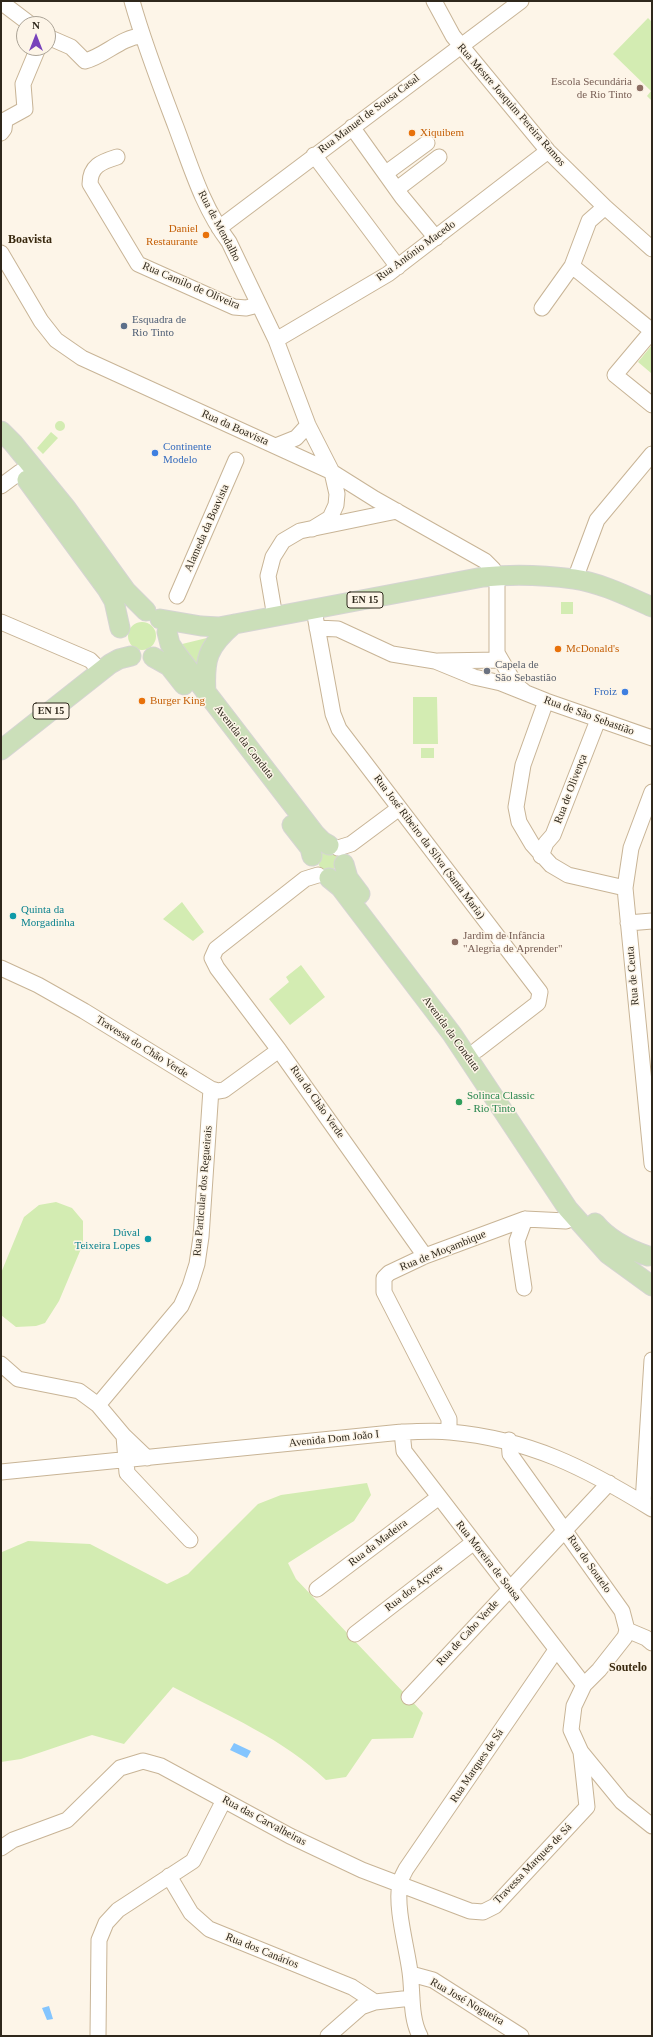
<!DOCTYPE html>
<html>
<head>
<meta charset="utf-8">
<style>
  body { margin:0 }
  #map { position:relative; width:653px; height:2037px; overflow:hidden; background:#fdf5e8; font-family:Georgia,serif }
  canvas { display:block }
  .frame { position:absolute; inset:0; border:2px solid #2f281c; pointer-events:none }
  .north { position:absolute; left:16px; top:16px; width:40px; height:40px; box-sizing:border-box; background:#fdf5e8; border:1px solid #aba396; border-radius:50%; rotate:0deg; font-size:11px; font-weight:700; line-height:16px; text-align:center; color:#2f281c }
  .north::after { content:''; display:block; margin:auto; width:14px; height:18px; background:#7843bb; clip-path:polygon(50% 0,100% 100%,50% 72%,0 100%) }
</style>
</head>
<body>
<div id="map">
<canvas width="653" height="2037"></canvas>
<div class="frame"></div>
<div class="north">N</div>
</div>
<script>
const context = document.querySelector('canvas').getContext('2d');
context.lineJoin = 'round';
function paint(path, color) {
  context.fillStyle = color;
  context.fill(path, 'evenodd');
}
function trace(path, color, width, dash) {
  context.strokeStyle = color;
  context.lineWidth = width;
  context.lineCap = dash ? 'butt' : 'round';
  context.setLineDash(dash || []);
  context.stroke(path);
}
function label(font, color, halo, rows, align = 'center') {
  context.font = font + ' Georgia,serif';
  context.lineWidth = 3;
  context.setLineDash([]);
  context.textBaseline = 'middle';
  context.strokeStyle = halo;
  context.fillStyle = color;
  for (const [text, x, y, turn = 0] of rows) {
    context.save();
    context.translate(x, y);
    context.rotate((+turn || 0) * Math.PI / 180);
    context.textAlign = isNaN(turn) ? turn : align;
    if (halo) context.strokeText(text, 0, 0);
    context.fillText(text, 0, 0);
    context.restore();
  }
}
const green = new Path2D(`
  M 648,18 L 652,22 L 652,101 L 647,96 L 651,91 L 613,54 Z
  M 652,345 L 652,372 L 651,373 L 638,362 Z
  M55 426a5 5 0 1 1 10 0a5 5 0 1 1-10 0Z
  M 51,432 L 58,438 L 43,454 L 37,448 Z
  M 561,602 L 573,602 L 573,614 L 561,614 Z
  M128 636a14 14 0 1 1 28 0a14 14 0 1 1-28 0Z
  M 215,636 L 199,676 L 178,645 Z
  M 413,697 L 437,697 L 438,744 L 413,744 Z
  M 421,748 L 434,748 L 434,758 L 421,758 Z
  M318 861a10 10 0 1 1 20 0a10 10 0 1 1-20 0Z
  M 182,902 L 204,932 L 193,941 L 163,919 Z
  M 301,965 L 325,997 L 290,1025 L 269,999 L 289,982 L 286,977 Z
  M 56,1202 L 72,1208 L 83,1221 L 83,1244 L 59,1301 L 45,1323 L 36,1326 L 16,1327 L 1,1315 L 1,1273 L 24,1217 L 39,1205 Z
  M 367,1483 L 371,1495 L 354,1521 L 288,1563 L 296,1579 L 423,1713 L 413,1738 L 372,1739 L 346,1777 L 326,1780 C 286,1740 224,1714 173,1687 L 124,1744 L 92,1735 L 21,1759 L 1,1762 L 2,1552 L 28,1541 L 90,1544 L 167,1584 L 188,1574 L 258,1504 L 281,1495 Z`);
const water = new Path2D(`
  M 234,1743 L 251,1751 L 247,1758 L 230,1750 Z
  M 49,2006 L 53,2019 L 47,2020 L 42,2008 Z`);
const minor = new Path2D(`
  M 132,1 C 144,44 160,85 176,127 C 191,167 203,208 229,242 L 276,340 L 308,425 L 332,472 L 337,494 L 336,505 L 330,518 L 312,529
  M 434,1 L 453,36 L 548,151 L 605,207 L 652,249
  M 1,2 L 30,24
  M 48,37 L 71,47 L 85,61 C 105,56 121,37 142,36
  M 352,127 L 402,197 L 436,238
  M 1,133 L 4,129 L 5,120 L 25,109 L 23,84 L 38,48
  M 314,155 L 398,267
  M 117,157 C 101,162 90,166 90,184 L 138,264 L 234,307 L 246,308 L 258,305
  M 386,173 L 427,143
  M 397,189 L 439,157
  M 219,228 L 521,1
  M 1,253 L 41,321 L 56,340 L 82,358 L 332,472 L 375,499 L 485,561 L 493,569 L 497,576 L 497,653 L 515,684 L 526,693
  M 572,266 L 652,331
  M 542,308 L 572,266 L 589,221 L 605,207
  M 652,331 L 615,375 L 652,405
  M 276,340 L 388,274 L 548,151
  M 276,446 L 296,438 L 308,425
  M 1,486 L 20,472 L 31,473 L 38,483
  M 575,579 L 597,520 L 652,454
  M 177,596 L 236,460
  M 314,610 L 333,714 L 339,729 L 540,992 L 538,1003 L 477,1050
  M 275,617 L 268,576 L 273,557 L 283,541 L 300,531 L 397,511
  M 1,622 L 90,660 L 101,671
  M 317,628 L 338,629 L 392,654 L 435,661 L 474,677 L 501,683 L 546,701 L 652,738
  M 438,661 L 499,660
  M 546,701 L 523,765 L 516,807 L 519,822 L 532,844 L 551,865 L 568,875 L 625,888
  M 652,792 L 631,848 L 625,888 L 652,1164
  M 338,848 L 351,844 L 398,809
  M 541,856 L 546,843 L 553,835 L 598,720
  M 318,875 L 305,879 L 216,949 L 212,958 L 217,968 L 279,1050 L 425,1256
  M 628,923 L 652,921
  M 1,968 L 38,985 L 84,1011 L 211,1089 L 218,1091 L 224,1090 L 279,1050
  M 524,1288 L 517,1241 L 525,1219
  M 1,1364 L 18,1379 L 79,1391 L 98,1405 L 124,1436
  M 98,1405 L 181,1306 L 190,1286 L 197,1264 L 201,1237 L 211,1089
  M 402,1432 L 404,1451 L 584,1685
  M 449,1432 L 449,1419 L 384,1292 L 384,1278 L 389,1273 L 425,1256 L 525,1219 L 566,1221 L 575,1217
  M 509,1440 L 510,1454 L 622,1611 L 627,1630 L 625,1637 L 599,1670 L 584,1685 L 574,1706 L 571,1730 L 581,1752 L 622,1802 L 652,1826
  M 147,1458 L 124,1436 L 127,1473 L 190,1540
  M 1,1472 L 402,1432 C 417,1432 434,1430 450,1432 C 529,1439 586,1468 652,1509
  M 643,1503 L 652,1360
  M 317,1589 L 439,1497
  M 627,1630 L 646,1638 L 652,1643
  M 355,1634 L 474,1542
  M 409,1697 L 609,1483
  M 1,1848 L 13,1840 L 67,1820 L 120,1768 L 143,1761 L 161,1766 L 290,1836 L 362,1870 L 470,1911 L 483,1912 L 495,1906 L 587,1807 L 581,1752
  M 169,1876 L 191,1913 L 209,1929 L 352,1987 L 375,2002
  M 411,1974 L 433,1980 L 521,2036
  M 98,2036 L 99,1940 L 106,1923 L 118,1910 L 193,1861 L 224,1800
  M 328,2036 L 361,2007 L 375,2002 L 412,1998
  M 420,2036 C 410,2017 413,1993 410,1972 C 407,1948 395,1907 400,1883 C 401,1878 404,1873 406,1869 L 556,1650`);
const major = new Path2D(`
  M 1,431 L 13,443 L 66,508 L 126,591 L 146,611
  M 27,480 L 107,589 L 114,601 L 120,628
  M 160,619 L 201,626 L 219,627 L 483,577 C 513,574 544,575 574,579 C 601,583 627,596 652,607
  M 167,632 L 170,644 L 176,653 L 315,834 L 322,841 L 329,845
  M 153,657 L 169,666 L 184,685
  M 206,694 C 204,659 207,647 234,624
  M 1,750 L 110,664 L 119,659 L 131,656
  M 292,825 L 310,848 L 312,856
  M 344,864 L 348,878 L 360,894
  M 329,878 L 340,887 L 452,1034 L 568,1209 L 608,1254 L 652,1286
  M 595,1223 C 609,1240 627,1249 648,1256`);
const markers = [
  [640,88,4,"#8d6e63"],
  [412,133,4,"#e8710a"],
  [206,235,4,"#e8710a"],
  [124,326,4,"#5c6f8a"],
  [155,453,4,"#3f7fe0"],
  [558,649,4,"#e8710a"],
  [487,671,4,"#6b7280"],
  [625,692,4,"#3f7fe0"],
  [142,701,4,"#e8710a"],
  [13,916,4,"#0f9aa8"],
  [455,942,4,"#8d6e63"],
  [459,1102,4,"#2e9e5b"],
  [148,1239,4,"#0f9aa8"]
];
const shields = [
  [365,600,36],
  [51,711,36]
];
const shieldNames = [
  ["EN 15",365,600],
  ["EN 15",51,711]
];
const educationNames = [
  ["Escola Secundária",632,82],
  ["de Rio Tinto",632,95],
  ["Jardim de Infância",463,936,"left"],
  ["\"Alegria de Aprender\"",463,949,"left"]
];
const streetNames = [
  ["Rua Mestre Joaquim Pereira Ramos",511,105,49],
  ["Rua Manuel de Sousa Casal",369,114,-37],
  ["Rua de Mendalho",219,226,62],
  ["Rua António Macedo",416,251,-36],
  ["Rua Camilo de Oliveira",191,286,23],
  ["Rua da Boavista",235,428,24],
  ["Alameda da Boavista",207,528,-66],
  ["Rua de São Sebastião",589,716,20],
  ["Avenida da Conduta",244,742,52],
  ["Rua de Olivença",571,789,-69],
  ["Rua José Ribeiro da Silva (Santa Maria)",429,847,53],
  ["Rua de Ceuta",633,976,-95],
  ["Avenida da Conduta",451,1034,54],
  ["Travessa do Chão Verde",142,1047,32],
  ["Rua do Chão Verde",317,1102,55],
  ["Rua Particular dos Regueirais",203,1191,-85],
  ["Rua de Moçambique",443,1251,-22],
  ["Avenida Dom João I",334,1439,-6],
  ["Rua da Madeira",378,1543,-37],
  ["Rua Moreira de Sousa",488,1561,52],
  ["Rua do Soutelo",589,1564,55],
  ["Rua dos Açores",414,1588,-38],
  ["Rua de Cabo Verde",468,1633,-47],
  ["Rua Marques de Sá",477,1766,-56],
  ["Rua das Carvalheiras",264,1821,28],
  ["Travessa Marques de Sá",533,1864,-46],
  ["Rua dos Canários",262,1951,22],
  ["Rua José Nogueira",467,2002,30]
];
const foodNames = [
  ["Xiquibem",420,133],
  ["Daniel",198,229,"right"],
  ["Restaurante",198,242,"right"],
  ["McDonald's",566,649],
  ["Burger King",150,701]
];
const serviceNames = [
  ["Esquadra de",132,320],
  ["Rio Tinto",132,333]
];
const shopNames = [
  ["Continente",163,447],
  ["Modelo",163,460],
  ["Froiz",617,692,"right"]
];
const worshipNames = [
  ["Capela de",495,665],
  ["São Sebastião",495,678]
];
const cultureNames = [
  ["Quinta da",21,910],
  ["Morgadinha",21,923],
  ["Dúval",140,1233,"right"],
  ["Teixeira Lopes",140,1246,"right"]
];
const leisureNames = [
  ["Solinca Classic",467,1096],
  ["- Rio Tinto",467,1109]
];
const neighbourhoodNames = [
  ["Boavista",30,240],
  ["Soutelo",628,1668]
];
paint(green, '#d3ecb2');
paint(water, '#84c5fe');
trace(minor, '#c8b496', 17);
trace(major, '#d5d4d2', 21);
trace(minor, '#fff', 15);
trace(major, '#cbdfb9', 19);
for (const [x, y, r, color] of markers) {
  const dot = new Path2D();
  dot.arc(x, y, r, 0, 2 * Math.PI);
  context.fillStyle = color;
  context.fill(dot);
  trace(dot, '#fdf5e8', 1.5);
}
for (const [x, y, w] of shields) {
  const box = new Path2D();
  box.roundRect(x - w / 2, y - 8, w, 16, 3);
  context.fillStyle = '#fdf5e8';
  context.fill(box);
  trace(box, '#2f281c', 1);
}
label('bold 10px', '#2f281c', null, shieldNames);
label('11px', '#785e54', '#fdf5e8', educationNames, 'right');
label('11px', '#2f281c', '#fdf5e8', streetNames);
label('11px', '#c56008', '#fdf5e8', foodNames, 'left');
label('11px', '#4e5e75', '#fdf5e8', serviceNames, 'left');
label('11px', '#366cbe', '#fdf5e8', shopNames, 'left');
label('11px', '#5b616d', '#fdf5e8', worshipNames, 'left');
label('11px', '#0d838f', '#fdf5e8', cultureNames, 'left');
label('11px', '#27864d', '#fdf5e8', leisureNames, 'left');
label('bold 12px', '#39290f', '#fdf5e8', neighbourhoodNames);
</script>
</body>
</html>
